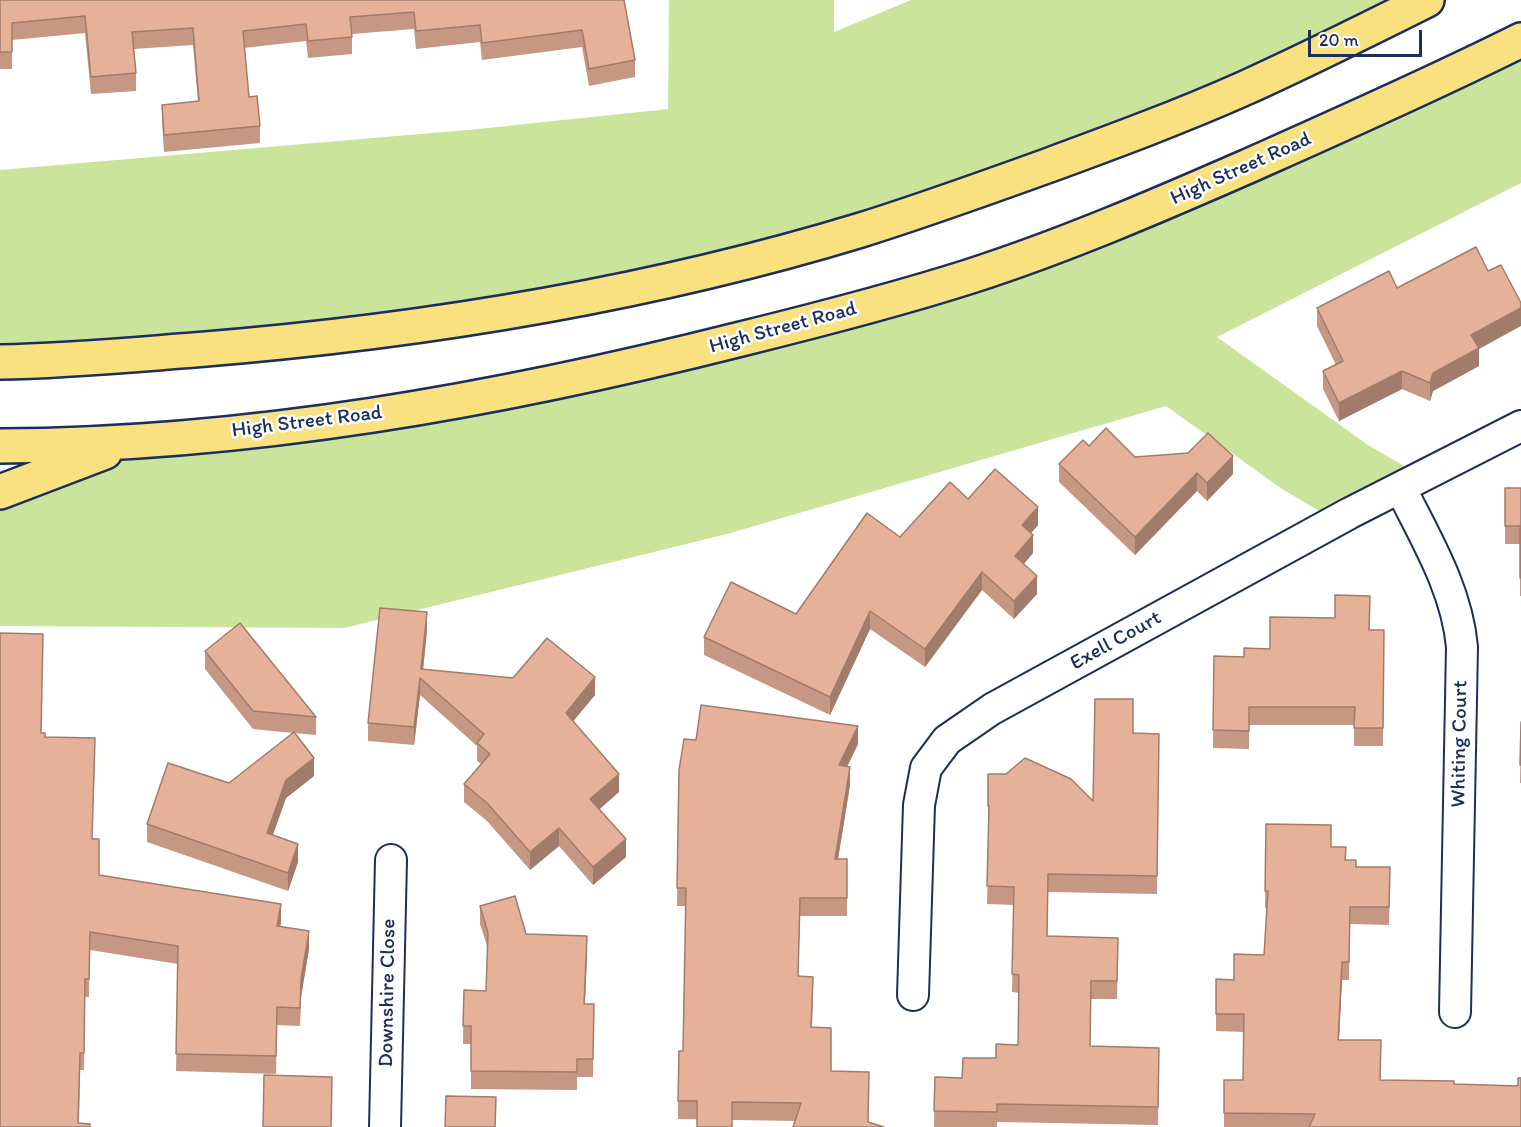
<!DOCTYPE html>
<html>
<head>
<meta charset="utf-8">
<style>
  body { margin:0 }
  #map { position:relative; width:1521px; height:1127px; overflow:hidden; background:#fff; font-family:Itim,sans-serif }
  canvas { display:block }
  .scale { position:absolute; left:1308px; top:30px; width:114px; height:27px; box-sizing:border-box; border:3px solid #1b2f5e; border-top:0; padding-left:8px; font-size:18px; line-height:21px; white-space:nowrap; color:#1b2f5e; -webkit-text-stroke:4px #fff; paint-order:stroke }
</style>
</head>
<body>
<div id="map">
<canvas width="1521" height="1127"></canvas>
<div class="scale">20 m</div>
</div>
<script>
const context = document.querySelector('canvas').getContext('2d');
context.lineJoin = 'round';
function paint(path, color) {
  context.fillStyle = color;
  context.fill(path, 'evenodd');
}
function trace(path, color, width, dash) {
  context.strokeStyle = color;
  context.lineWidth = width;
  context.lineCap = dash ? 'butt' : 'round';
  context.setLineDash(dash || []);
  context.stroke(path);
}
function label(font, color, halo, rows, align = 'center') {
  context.font = font + ' Itim,sans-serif';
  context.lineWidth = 5;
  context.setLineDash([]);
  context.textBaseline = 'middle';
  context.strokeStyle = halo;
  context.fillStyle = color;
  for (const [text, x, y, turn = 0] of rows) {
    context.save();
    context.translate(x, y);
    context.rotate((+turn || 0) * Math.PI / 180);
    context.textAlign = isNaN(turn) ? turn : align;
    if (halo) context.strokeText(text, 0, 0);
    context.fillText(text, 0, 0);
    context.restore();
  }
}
const green = new Path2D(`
  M 669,0 L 834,0 L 834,32 L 911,0 L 1427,0 L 1242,89 L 629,289 L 0,362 L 0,170 L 478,129 L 668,109 Z
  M 1521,40 L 1521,183 L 1217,337 L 1368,445 L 1423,477 L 1336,521 L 1282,489 L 1166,406 L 727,534 L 344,628 L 0,626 L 0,492 L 132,442 L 307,424 L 973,275 Z`);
const street = new Path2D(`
  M 1401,489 C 1426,539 1457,590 1462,647 L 1455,1012
  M 913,995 L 919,805 L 926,768 L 947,740 L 992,709 L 1350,513 L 1521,426
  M 385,1127 L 391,860`);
const primary = new Path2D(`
  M 0,362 C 65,361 129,355 194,350 C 419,332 644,296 861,230 C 922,211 983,189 1044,167 C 1112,142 1180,117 1245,88 C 1307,60 1367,30 1427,0
  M 0,446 C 250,445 499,400 741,339 C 818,320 896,300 971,276 C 1064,246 1157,206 1246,167 C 1338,126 1431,85 1521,40
  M 0,492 L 105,452`);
const wall = new Path2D(`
  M 0,0 L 624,0 L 635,60 L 635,77 L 589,86 L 582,47 L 482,60 L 480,42 L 416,49 L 414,29 L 352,34 L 352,54 L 308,58 L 306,41 L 244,48 L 249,97 L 260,126 L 260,143 L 164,152 L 162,122 L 162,105 L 198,102 L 193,45 L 134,49 L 136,73 L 136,91 L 91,94 L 85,33 L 12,40 L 12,69 L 0,69 Z
  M 1397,288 L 1479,349 L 1479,366 L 1433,391 L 1430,401 L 1402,389 L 1339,421 L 1323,389 L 1323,371 L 1336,365 L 1317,326 L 1317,308 Z
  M 1089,446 L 1135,457 L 1233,474 L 1207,501 L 1197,491 L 1135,555 L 1059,482 L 1059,464 Z
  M 1505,488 L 1521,488 L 1521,596 L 1520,596 L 1520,544 L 1505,544 Z
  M 968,499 L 1038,525 L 1031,533 L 1033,553 L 1024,564 L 1037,594 L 1014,619 L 982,590 L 925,667 L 870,629 L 830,715 L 704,655 L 704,637 L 796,614 L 900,537 Z
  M 427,630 L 423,669 L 595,695 L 573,721 L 619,792 L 600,809 L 626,857 L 593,885 L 559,846 L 530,870 L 487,821 L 464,802 L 464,784 L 481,764 L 477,761 L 477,746 L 420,695 L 414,745 L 368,741 L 368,723 Z
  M 1370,630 L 1384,630 L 1383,746 L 1354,746 L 1354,725 L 1249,725 L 1249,749 L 1213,748 L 1214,656 L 1244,657 L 1270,649 Z
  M 205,651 L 316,717 L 316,735 L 294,733 L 314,776 L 286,798 L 273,835 L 298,862 L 288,891 L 147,842 L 147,824 L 229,783 L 293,733 L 253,729 L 205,669 Z
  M 1521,722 L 1521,783 L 1520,783 Z
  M 41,733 L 45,737 L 95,756 L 92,839 L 99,875 L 281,922 L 280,927 L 309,949 L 301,997 L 300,1026 L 277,1025 L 276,1074 L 176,1071 L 178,964 L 90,950 L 89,997 L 85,997 L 84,1070 L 80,1070 L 79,1123 L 0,1127 Z
  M 1133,733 L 1159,734 L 1157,894 L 1048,892 L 1047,936 L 1118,956 L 1117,999 L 1091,999 L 1090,1046 L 1159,1066 L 1158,1125 L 997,1122 L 997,1127 L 934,1127 L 935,1077 L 962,1078 L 1018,1045 L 1019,993 L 1012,992 L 1014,905 L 987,904 L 989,824 L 988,824 L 988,774 L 1093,801 Z
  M 696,740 L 858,744 L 847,767 L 850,785 L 838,859 L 847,859 L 847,916 L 800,916 L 798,976 L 813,995 L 812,1027 L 831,1028 L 795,1121 L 678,1119 L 678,1101 L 683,1051 L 686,906 L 677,906 L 679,770 Z
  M 1266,824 L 1331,847 L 1346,860 L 1356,867 L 1390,885 L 1389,925 L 1350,924 L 1349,980 L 1342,980 L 1339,1040 L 1380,1080 L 1454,1084 L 1521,1127 L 1224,1127 L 1224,1080 L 1243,1080 L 1244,1032 L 1216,1031 L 1216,979 L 1234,980 L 1264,955 L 1267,909 L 1265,908 Z
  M 480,906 L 526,934 L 587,954 L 585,1004 L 594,1004 L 593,1077 L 577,1077 L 577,1090 L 471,1089 L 471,1044 L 463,1044 L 464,990 L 486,991 L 488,949 L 480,924 Z`);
const shadedWall = new Path2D(`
  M 1521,308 L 1521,326 L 1479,349 L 1479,366 L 1433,391 L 1430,401 L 1430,383 L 1433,373 L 1471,335 Z
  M 1402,371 L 1402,389 L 1339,421 L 1339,403 Z
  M 1233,456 L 1233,474 L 1207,501 L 1207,483 Z
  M 1197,473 L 1197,491 L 1135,555 L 1135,537 Z
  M 1038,507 L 1038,525 L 1022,543 L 1022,525 Z
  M 1033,535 L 1033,553 L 1015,574 L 1015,556 Z
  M 982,572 L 982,590 L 925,667 L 925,649 Z
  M 1037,576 L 1037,594 L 1014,619 L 1014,601 Z
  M 870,611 L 870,629 L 830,715 L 830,697 Z
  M 427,612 L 427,630 L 422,680 L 421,669 Z
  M 595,677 L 595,695 L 566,730 L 566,713 Z
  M 420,678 L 420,695 L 414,745 L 414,727 Z
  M 858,726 L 858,744 L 839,783 L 839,765 Z
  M 314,758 L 314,776 L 286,798 L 267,851 L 267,833 L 286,780 Z
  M 850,767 L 850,785 L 835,877 L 835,859 Z
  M 619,774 L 619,792 L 590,817 L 590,799 Z
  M 559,828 L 559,846 L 530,870 L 530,852 Z
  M 626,839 L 626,857 L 593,885 L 593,867 Z
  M 298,844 L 298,862 L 288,891 L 288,873 Z
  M 281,904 L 281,922 L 277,944 L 277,926 Z
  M 309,931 L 309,949 L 301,997 L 300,1026 L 301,979 Z
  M 587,936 L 587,954 L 584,1022 L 584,1004 Z
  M 1342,962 L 1342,980 L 1338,1058 L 1338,1040 Z`);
const building = new Path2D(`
  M 0,0 L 624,0 L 635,60 L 589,69 L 582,30 L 482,43 L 480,25 L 416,31 L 414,12 L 350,17 L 352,37 L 308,41 L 306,24 L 243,31 L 249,97 L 257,96 L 260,126 L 164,135 L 162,105 L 199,101 L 193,28 L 132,32 L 136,73 L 91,77 L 85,16 L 12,23 L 12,52 L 0,52 Z
  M 1476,247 L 1488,271 L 1501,265 L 1521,303 L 1521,308 L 1471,335 L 1479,348 L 1433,373 L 1430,383 L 1402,371 L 1339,403 L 1323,371 L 1343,361 L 1317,308 L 1389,271 L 1397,288 Z
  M 1106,428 L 1135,457 L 1188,453 L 1208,433 L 1233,456 L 1207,483 L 1197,473 L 1135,537 L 1059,464 L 1083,440 L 1089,446 Z
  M 995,469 L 1038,507 L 1022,525 L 1033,535 L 1015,556 L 1037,576 L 1014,601 L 982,572 L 925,649 L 870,611 L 830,697 L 704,637 L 731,582 L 796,614 L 867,513 L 900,537 L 950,482 L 968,499 Z
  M 1505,488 L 1521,488 L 1521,578 L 1520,578 L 1520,526 L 1505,526 Z
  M 1335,595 L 1370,596 L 1369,630 L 1384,630 L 1383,728 L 1354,728 L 1355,707 L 1249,707 L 1249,731 L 1213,730 L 1214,656 L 1244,657 L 1244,648 L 1270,649 L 1270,617 L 1335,618 Z
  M 380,608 L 427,612 L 421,669 L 513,678 L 547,638 L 595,677 L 566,713 L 619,774 L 590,799 L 626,839 L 593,867 L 559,828 L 530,852 L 487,803 L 464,784 L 490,754 L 477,743 L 484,734 L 420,678 L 414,727 L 368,723 Z
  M 240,623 L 316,717 L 253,711 L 205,651 Z
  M 0,633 L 43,634 L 41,733 L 45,733 L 45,737 L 95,738 L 92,839 L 99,839 L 99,875 L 281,904 L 277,926 L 309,931 L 301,979 L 300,1008 L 277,1007 L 276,1056 L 176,1054 L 178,946 L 90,932 L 89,979 L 85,979 L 84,1053 L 80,1053 L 78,1123 L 90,1124 L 90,1127 L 0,1127 Z
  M 1095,699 L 1133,699 L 1133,733 L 1159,734 L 1157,876 L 1048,874 L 1047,936 L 1118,938 L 1117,981 L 1091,981 L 1090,1046 L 1159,1048 L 1158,1107 L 997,1104 L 997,1112 L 934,1111 L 935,1077 L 962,1078 L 963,1058 L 996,1058 L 996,1044 L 1018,1045 L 1019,975 L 1012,974 L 1014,887 L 987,886 L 989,806 L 988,806 L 988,774 L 1006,774 L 1025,758 L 1071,779 L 1093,801 Z
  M 701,705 L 858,726 L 839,765 L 850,767 L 835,859 L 847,859 L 847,898 L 800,898 L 798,976 L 813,977 L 811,1027 L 831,1028 L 831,1071 L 869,1072 L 868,1122 L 884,1127 L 793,1127 L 801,1103 L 732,1102 L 732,1127 L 697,1127 L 697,1101 L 678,1101 L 679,1051 L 683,1051 L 686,888 L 677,888 L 679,770 L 684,739 L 696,740 Z
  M 1521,722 L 1521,765 L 1520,765 Z
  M 294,732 L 314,758 L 286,780 L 267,833 L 298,844 L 288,873 L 147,824 L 168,763 L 229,783 Z
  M 1266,824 L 1331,825 L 1331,847 L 1346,847 L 1345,860 L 1356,860 L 1356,867 L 1390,867 L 1389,907 L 1350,907 L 1349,962 L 1342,962 L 1338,1040 L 1381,1040 L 1380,1080 L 1454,1081 L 1454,1084 L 1518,1086 L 1518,1078 L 1521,1078 L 1521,1127 L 1309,1127 L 1315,1114 L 1224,1113 L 1224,1080 L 1243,1080 L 1244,1014 L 1216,1014 L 1216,979 L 1234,980 L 1234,954 L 1264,955 L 1268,891 L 1265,891 Z
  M 515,896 L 526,934 L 587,936 L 584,1004 L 594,1004 L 593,1059 L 577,1059 L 577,1072 L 471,1071 L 471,1026 L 463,1026 L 464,990 L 486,991 L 488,933 L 480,906 Z
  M 264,1075 L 332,1077 L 331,1127 L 263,1127 Z
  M 446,1096 L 496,1097 L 495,1127 L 445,1127 Z`);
const streetNames = [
  ["High Street Road",1241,169,-24],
  ["High Street Road",783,328,-15],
  ["High Street Road",307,422,-7],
  ["Exell Court",1116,641,-29],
  ["Whiting Court",1460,744,-89],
  ["Downshire Close",388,993,-89]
];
paint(green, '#cae49b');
trace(street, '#1b2f5e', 34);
trace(primary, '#1b2f5e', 38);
trace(street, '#fff', 30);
trace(primary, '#fae180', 33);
paint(wall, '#c69884');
paint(shadedWall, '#a17c6b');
paint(building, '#e6b199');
trace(building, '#a17c6b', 1.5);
label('21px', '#1b2f5e', '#fff', streetNames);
</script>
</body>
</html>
